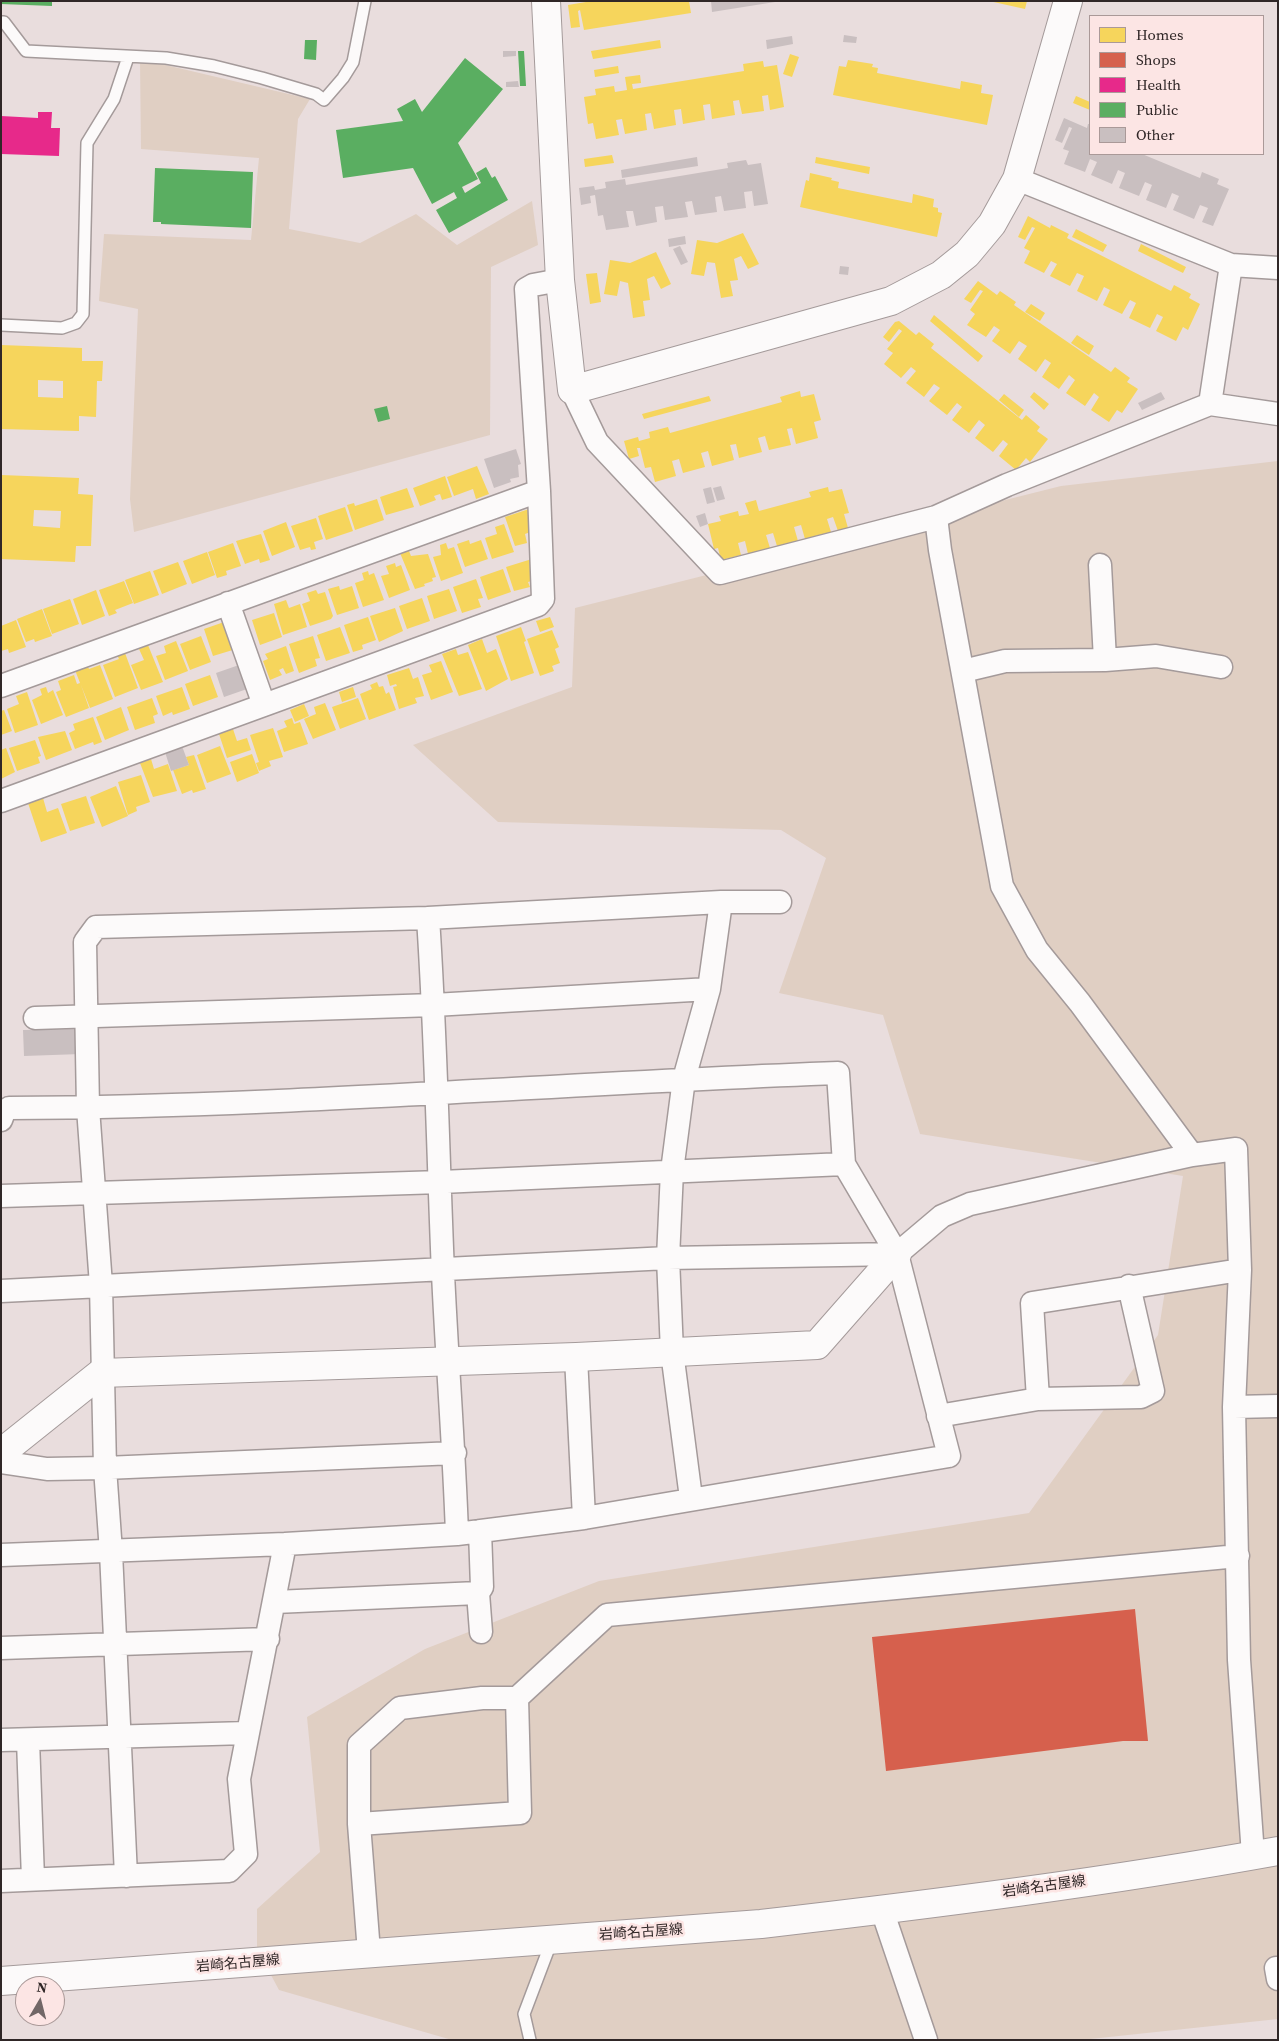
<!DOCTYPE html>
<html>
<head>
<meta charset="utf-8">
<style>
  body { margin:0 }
  #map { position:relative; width:1279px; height:2041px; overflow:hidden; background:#e9dddd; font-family:"Source Serif 4",serif }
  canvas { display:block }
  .frame { position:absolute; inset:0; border:2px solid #302727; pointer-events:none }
  .legend { position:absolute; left:1089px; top:15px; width:175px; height:140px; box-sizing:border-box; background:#fce5e4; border:1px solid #aa9998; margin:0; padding:6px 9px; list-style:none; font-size:15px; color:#302727 }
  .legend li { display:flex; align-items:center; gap:10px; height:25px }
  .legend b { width:25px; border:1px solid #aa9998 }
  .north { position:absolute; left:15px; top:1976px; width:50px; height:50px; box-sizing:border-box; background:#fce5e4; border:1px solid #aa9998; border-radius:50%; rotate:8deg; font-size:14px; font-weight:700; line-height:20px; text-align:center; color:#302727 }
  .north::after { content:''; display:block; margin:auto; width:18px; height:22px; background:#716767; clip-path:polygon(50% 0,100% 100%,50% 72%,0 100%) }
</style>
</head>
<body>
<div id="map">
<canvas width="1279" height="2041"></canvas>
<div class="frame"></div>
<ul class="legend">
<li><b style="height:14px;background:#f6d55c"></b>Homes</li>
<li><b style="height:14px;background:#d6604d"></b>Shops</li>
<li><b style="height:14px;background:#e7298a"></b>Health</li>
<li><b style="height:14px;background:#5aae61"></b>Public</li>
<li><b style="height:14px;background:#c9bfc0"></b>Other</li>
</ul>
<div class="north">N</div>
</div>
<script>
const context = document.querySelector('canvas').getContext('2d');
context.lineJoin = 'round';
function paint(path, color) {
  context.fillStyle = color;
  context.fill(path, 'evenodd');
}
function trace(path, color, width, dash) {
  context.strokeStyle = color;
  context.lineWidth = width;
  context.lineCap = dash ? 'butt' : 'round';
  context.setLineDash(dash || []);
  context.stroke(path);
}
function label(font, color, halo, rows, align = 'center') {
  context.font = font + ' "Source Serif 4","Noto Sans JP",serif';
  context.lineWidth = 5;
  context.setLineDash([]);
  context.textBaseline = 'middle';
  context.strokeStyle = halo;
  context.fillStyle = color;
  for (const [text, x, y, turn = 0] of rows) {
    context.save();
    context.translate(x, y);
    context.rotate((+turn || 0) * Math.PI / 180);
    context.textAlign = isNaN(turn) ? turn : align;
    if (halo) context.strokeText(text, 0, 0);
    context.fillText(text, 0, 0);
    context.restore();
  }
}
const green = new Path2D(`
  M 140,59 L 310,99 L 298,119 L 289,229 L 360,243 L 416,214 L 457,245 L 532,201 L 538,245 L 491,267 L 490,435 L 134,532 L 130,499 L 138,309 L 99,301 L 104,234 L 251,240 L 259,158 L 141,149 Z
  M 1278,461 L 1278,2019 L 1081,2040 L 452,2040 L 279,1990 L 257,1949 L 257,1909 L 320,1852 L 307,1717 L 425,1649 L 599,1581 L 1029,1513 L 1158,1335 L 1183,1176 L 920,1134 L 883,1015 L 779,993 L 826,858 L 781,830 L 498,822 L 413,745 L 572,687 L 575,608 L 1061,486 Z`);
const homes = new Path2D(`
  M 592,1 L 689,1 L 691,13 L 584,30 L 580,10 L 578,11 L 580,27 L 571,28 L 568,5 Z
  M 989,1 L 1027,1 L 1025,9 Z
  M 660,40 L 661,48 L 593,59 L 591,51 Z
  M 790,54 L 799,57 L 792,77 L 783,74 Z
  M 848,60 L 873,64 L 872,67 L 878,68 L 877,73 L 960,89 L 961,81 L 982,85 L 981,93 L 993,95 L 987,125 L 833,95 L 839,66 L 846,67 Z
  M 763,61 L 764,67 L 777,65 L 784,107 L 770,110 L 768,95 L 762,96 L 764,111 L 742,114 L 739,100 L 733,101 L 735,115 L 712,119 L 710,104 L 703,105 L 705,120 L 683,124 L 681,109 L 674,110 L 676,125 L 654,129 L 651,113 L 645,114 L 647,130 L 625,134 L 622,119 L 616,120 L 619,135 L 596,139 L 593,123 L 588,124 L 584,97 L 596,95 L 595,89 L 614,86 L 615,92 L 627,90 L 625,77 L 640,75 L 641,83 L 632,84 L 633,89 L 744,71 L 743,64 Z
  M 618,66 L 619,73 L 595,77 L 594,70 Z
  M 1076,96 L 1090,102 L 1090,110 L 1073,103 Z
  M 612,155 L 614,163 L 585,167 L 584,159 Z
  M 816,157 L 870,167 L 869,174 L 815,163 Z
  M 810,173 L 832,178 L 831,180 L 839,182 L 838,188 L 912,203 L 913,194 L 934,199 L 933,207 L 938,208 L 938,212 L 942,213 L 937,237 L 800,207 L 806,180 L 809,181 Z
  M 1028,216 L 1050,228 L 1051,225 L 1069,234 L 1067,238 L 1171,291 L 1174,285 L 1191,294 L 1189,298 L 1200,304 L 1188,330 L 1183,327 L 1176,341 L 1156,331 L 1163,317 L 1157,314 L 1150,328 L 1129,318 L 1136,303 L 1130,300 L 1122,314 L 1103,305 L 1110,290 L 1104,287 L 1097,301 L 1077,291 L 1084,276 L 1077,273 L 1070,286 L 1050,276 L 1057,264 L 1051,261 L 1044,273 L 1024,263 L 1030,251 L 1024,248 L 1035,228 L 1032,227 L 1025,240 L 1018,237 Z
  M 1076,229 L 1107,245 L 1103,252 L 1072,237 Z
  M 743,233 L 759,264 L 748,269 L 741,256 L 734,259 L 738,280 L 730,281 L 733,296 L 721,298 L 715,263 L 707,262 L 704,276 L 691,274 L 697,240 L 717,243 Z
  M 1141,244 L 1186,267 L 1183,273 L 1138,251 Z
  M 656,252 L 671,284 L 661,289 L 654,276 L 647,279 L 650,300 L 643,301 L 645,316 L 633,318 L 628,283 L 620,281 L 617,296 L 604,294 L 610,260 L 630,263 Z
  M 597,273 L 601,302 L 590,304 L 586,274 Z
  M 978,281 L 997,295 L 1000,291 L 1016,302 L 1014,305 L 1111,372 L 1115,367 L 1130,378 L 1127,382 L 1138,389 L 1122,413 L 1117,410 L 1109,422 L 1091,410 L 1099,397 L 1094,393 L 1085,406 L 1066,393 L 1075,380 L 1069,375 L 1059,389 L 1042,377 L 1051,363 L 1045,359 L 1036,372 L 1018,359 L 1027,346 L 1019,341 L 1010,354 L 992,341 L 1000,330 L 994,326 L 986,337 L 967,325 L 975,314 L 970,310 L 983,291 L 980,290 L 971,303 L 964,299 Z
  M 1031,304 L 1045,313 L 1040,321 L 1025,312 Z
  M 934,315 L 983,356 L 978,362 L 930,321 Z
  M 899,321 L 916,335 L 919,332 L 934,344 L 931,348 L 1022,420 L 1026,415 L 1040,427 L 1037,431 L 1048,439 L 1030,462 L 1026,458 L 1016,470 L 999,456 L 1008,444 L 1003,440 L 993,452 L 975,438 L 985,425 L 979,420 L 969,433 L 952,420 L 962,407 L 957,403 L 947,415 L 929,401 L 940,388 L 934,384 L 924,397 L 906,383 L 916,371 L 911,367 L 901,378 L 884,364 L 893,353 L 887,349 L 902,331 L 899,329 L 889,342 L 883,337 L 895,322 Z
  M 1077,335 L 1094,346 L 1089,355 L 1071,343 Z
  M 1,345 L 82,348 L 82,361 L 103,361 L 102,381 L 97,381 L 96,417 L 79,416 L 79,431 L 1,429 ZM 38,380 L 63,381 L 63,398 L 38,397 Z
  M 800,391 L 801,397 L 814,394 L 821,420 L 814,422 L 818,438 L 796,444 L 792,428 L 787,429 L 791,445 L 769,450 L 765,436 L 758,438 L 762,452 L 739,458 L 736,444 L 730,445 L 734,460 L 712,466 L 708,451 L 701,453 L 705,467 L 683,473 L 679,459 L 672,461 L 676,476 L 655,482 L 651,467 L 645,468 L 640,448 L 637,448 L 639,456 L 629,459 L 624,441 L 638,437 L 639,441 L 650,438 L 649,432 L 668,427 L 670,433 L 782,402 L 780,397 Z
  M 1034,392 L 1049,404 L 1044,410 L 1030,397 Z
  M 1004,394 L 1024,410 L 1019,417 L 999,400 Z
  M 709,396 L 711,401 L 644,419 L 642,414 Z
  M 477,466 L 489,494 L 476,499 L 473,489 L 454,496 L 447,477 Z
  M 1,475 L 79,478 L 78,494 L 93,495 L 91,546 L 76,546 L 75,562 L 1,559 ZM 34,510 L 61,511 L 60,528 L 33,526 Z
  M 445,476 L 452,497 L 442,500 L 440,494 L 434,496 L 436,500 L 420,506 L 413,488 Z
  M 828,487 L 829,492 L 842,489 L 849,513 L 844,514 L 848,528 L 838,531 L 833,517 L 827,519 L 831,532 L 805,539 L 801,525 L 794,527 L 798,541 L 777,546 L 773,533 L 766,535 L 770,548 L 748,554 L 745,541 L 738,543 L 741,555 L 721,560 L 718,548 L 714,549 L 708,524 L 721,521 L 719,516 L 738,511 L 739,516 L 749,514 L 745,503 L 756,500 L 759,511 L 811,497 L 809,492 Z
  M 407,488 L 414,507 L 386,515 L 380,497 Z
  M 377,499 L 384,520 L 355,530 L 347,505 L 354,503 L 355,506 Z
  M 345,507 L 353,531 L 326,540 L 318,516 Z
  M 529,509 L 536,530 L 525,534 L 527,543 L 515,546 L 505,517 Z
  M 316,518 L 323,539 L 314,542 L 316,549 L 311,550 L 310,547 L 300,550 L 291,526 Z
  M 286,522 L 295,547 L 272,556 L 263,531 Z
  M 504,524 L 514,552 L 492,559 L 485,538 L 497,534 L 495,527 Z
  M 261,534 L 270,560 L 260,563 L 259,559 L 245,564 L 236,541 Z
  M 469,540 L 470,544 L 481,540 L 488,559 L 465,567 L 457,544 Z
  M 233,543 L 241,566 L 226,571 L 227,575 L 217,578 L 208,552 Z
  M 446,543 L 448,549 L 454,547 L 463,573 L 441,581 L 433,557 L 441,555 L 440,545 Z
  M 409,551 L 411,556 L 428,554 L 436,577 L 432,578 L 433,581 L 424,584 L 425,586 L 415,589 L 400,553 Z
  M 207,552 L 215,575 L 192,584 L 183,561 Z
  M 535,558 L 539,579 L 528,582 L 530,587 L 514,591 L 506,567 Z
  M 178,562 L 187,584 L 162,594 L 153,571 Z
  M 395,563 L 396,567 L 401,565 L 410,590 L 389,598 L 381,576 L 389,574 L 386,566 Z
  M 503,569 L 511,592 L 488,600 L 480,577 Z
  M 150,571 L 159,595 L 134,604 L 125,580 Z
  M 368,571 L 369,575 L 374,573 L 384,600 L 363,607 L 355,583 L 364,580 L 362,573 Z
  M 476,579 L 483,598 L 478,599 L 481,607 L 462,613 L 453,587 Z
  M 124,581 L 133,603 L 115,610 L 117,613 L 109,616 L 99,590 Z
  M 339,586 L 340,590 L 352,586 L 359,608 L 337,615 L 328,589 Z
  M 449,589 L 457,611 L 434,619 L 427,596 Z
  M 96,590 L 105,616 L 82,625 L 73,599 Z
  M 316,590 L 318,594 L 325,592 L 333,616 L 331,619 L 310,626 L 302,604 L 310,601 L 307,593 Z
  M 422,598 L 430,621 L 407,629 L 399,606 Z
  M 70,599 L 79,624 L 52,634 L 43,609 Z
  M 286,600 L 289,608 L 300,604 L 307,627 L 283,635 L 274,604 Z
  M 395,608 L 403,631 L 379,642 L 370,616 Z
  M 42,609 L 52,636 L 35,642 L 34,639 L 26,642 L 17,619 Z
  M 274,613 L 282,637 L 260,645 L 252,620 Z
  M 368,617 L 376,640 L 362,645 L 363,649 L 353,652 L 344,625 Z
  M 550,617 L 554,627 L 540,632 L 536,621 Z
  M 16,620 L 26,647 L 9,653 L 8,649 L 1,651 L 1,626 Z
  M 227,621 L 236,649 L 213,656 L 204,629 Z
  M 340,627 L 350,653 L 326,661 L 317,635 Z
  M 521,627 L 526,641 L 524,642 L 534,673 L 511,681 L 496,636 Z
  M 552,630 L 559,647 L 555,649 L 560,663 L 552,666 L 554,671 L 540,676 L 527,639 Z
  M 201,636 L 211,662 L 190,670 L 180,644 Z
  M 313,636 L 320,658 L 315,659 L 317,666 L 299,673 L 289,644 Z
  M 482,639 L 487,653 L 496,649 L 508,679 L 486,691 L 468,645 Z
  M 176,641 L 188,671 L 165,680 L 156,656 L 166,653 L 164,646 Z
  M 148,645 L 163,682 L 141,690 L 131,665 L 144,660 L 139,649 Z
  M 286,646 L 294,671 L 286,674 L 283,668 L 279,670 L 282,675 L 270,680 L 263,661 L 268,659 L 265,654 Z
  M 456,649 L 458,655 L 468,652 L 482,689 L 459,696 L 442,654 Z
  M 125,653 L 138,688 L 115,697 L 103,665 L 119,659 L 117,655 Z
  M 441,661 L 453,692 L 431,700 L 422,675 L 432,672 L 429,665 Z
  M 87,665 L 89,669 L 100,665 L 113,699 L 90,708 L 81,685 L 89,708 L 66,717 L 56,692 L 61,690 L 58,681 L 74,675 L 77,684 L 80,683 L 75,670 Z
  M 409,668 L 413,679 L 418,677 L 424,696 L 415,698 L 417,703 L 399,709 L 393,687 L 397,686 L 396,684 L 390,686 L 387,675 Z
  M 210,675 L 218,697 L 193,706 L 185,684 Z
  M 377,682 L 379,687 L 383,686 L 386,694 L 389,692 L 396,710 L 369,720 L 360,694 L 372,689 L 370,685 Z
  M 46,687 L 48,693 L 53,690 L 63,715 L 41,724 L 32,700 L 42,695 L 40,689 Z
  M 182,687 L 190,709 L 173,715 L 172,712 L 163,716 L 156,696 Z
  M 353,687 L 356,697 L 342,702 L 339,692 Z
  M 27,692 L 38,725 L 15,733 L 7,709 L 19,704 L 16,696 Z
  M 152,698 L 158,714 L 153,716 L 155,723 L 135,730 L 127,707 Z
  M 358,698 L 366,719 L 340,729 L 332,707 Z
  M 325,703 L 336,730 L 313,739 L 304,719 L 316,714 L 314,707 Z
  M 304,704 L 309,716 L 295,722 L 290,710 Z
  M 121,707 L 129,730 L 105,740 L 96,717 Z
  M 4,710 L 12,731 L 1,735 L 1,711 Z
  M 93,717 L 102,742 L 94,745 L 93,742 L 75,749 L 69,733 L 75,730 L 73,724 Z
  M 292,718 L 294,724 L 300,722 L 308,744 L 284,752 L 277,731 L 287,727 L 284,721 Z
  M 273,728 L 283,757 L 269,761 L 271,766 L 259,771 L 256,763 L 259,762 L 250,735 Z
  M 233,729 L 237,741 L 247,738 L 251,750 L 227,758 L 219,734 Z
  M 65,731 L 72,750 L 46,760 L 38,737 Z
  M 35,740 L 41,756 L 38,757 L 40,763 L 17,771 L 9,748 Z
  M 220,746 L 231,774 L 207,783 L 197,755 Z
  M 6,748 L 15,772 L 1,779 L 1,750 Z
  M 252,754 L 259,773 L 237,782 L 230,762 Z
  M 194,755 L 206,789 L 193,793 L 192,790 L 182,794 L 173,770 L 189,765 L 186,757 Z
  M 151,759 L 154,769 L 168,764 L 177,791 L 153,797 L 140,763 Z
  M 141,775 L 150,802 L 136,807 L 137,811 L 128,815 L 118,782 Z
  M 116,786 L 128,816 L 102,827 L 90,797 Z
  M 86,796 L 95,823 L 70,831 L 61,804 Z
  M 43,798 L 47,812 L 58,808 L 67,833 L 41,842 L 28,803 Z`);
const shops = new Path2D(`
  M 1135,1609 L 1148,1741 L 1123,1741 L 886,1771 L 872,1637 Z`);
const health = new Path2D(`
  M 38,112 L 52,112 L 51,128 L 60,128 L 59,156 L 1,154 L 1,116 L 38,118 Z`);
const public = new Path2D(`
  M 1,1 L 52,1 L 52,6 L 1,4 Z
  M 305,40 L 317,40 L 316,60 L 304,59 Z
  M 518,51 L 524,51 L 526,86 L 520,86 Z
  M 465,58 L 503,89 L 458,143 L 478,179 L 462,187 L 465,193 L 481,183 L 476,173 L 486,167 L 492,178 L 495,176 L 508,200 L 449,233 L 436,210 L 457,198 L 454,192 L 432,204 L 413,168 L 343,178 L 336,130 L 403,121 L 397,109 L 415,99 L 422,112 Z
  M 155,168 L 253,172 L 251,228 L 161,224 L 161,222 L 153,222 Z
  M 387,406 L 390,419 L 378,422 L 374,409 Z`);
const building = new Path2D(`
  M 711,1 L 775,1 L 775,2 L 712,12 Z
  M 844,35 L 857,37 L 856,43 L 843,42 Z
  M 792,36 L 793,44 L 767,49 L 766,40 Z
  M 503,51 L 516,51 L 516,56 L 503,57 Z
  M 518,81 L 519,87 L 506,87 L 506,82 Z
  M 1064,118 L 1087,128 L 1088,124 L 1090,124 L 1090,154 L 1142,154 L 1200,178 L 1202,172 L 1219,179 L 1217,184 L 1229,189 L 1213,226 L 1202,222 L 1208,208 L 1200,205 L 1194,219 L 1173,210 L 1179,196 L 1172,193 L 1166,208 L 1146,200 L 1152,185 L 1145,182 L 1139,196 L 1119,188 L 1125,173 L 1118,170 L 1112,184 L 1091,175 L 1097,162 L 1090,159 L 1085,172 L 1064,164 L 1069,151 L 1063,149 L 1072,128 L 1069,127 L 1062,143 L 1055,140 Z
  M 697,157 L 698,166 L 622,178 L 621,170 Z
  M 746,160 L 748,165 L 761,163 L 768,204 L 754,206 L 752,191 L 744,192 L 746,208 L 724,211 L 721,196 L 715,197 L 717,212 L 695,215 L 692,201 L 685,202 L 688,217 L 665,220 L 663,206 L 655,207 L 657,222 L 636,226 L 633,211 L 626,211 L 629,227 L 606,230 L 603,215 L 598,216 L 595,195 L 590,196 L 591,203 L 581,205 L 579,188 L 594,186 L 595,190 L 606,188 L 605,182 L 625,179 L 626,185 L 728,168 L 727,163 Z
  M 685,236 L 686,244 L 669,247 L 668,239 Z
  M 680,246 L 688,262 L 681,265 L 673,249 Z
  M 840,266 L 849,267 L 848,275 L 839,274 Z
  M 1161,392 L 1165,399 L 1142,410 L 1138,403 Z
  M 516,449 L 521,464 L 518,465 L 519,477 L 510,479 L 511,482 L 494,488 L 484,459 Z
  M 721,486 L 725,499 L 717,501 L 713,488 Z
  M 711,487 L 715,502 L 707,504 L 703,489 Z
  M 705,513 L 708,524 L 700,527 L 696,516 Z
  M 239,665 L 247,689 L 224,697 L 216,673 Z
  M 182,746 L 189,765 L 171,771 L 165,752 Z
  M 80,1029 L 81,1054 L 24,1056 L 23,1030 Z`);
const lane = new Path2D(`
  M 1,22 L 4,22 L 26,51 L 166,58 L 214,66 L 262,78 L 316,94 L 324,100 L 343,78 L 353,62 L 365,1
  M 1,325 L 62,328 L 76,323 L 83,314 L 87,143 L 114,99 L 128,57
  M 530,2040 L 524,2014 L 552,1940`);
const street = new Path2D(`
  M 1017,179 L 1231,265 L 1278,268
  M 572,390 L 597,442 L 720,573 L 936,517 L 1007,485 L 1210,404 L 1231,265
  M 1210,404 L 1278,414
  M 936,517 L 940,550 L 1002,886 L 1037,950 L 1080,1003 L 1192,1155
  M 1100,565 L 1105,660
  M 228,603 L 264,705
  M 963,671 L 1005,661 L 1105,660 L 1156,656 L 1221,667
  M 1,686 L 539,491
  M 1,801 L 538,605 L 543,599 L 539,491 L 526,289 L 533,285 L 560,280
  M 721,902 L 780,902
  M 428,918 C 436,1037 438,1155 443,1273 C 447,1360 454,1447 457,1534
  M 35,1018 L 434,1005 L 709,989
  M 1,1120 L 4,1112 L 9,1108 C 286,1107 562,1083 838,1073 L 844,1164 L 897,1254 L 949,1456 L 584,1518 L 457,1534 L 285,1544 L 239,1779 L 246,1854 L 229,1871 L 1,1881
  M 1,1196 L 441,1182 L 844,1164
  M 1,1291 L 668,1258 L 897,1254 L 942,1216 L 970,1204 L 1192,1155 L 1236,1149 L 1240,1270 L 1234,1407 L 1239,1660 L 1253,1855
  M 576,1357 L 584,1518
  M 1038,1399 L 1141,1397 L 1153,1391 L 1129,1286
  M 1234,1407 L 1278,1406
  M 938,1416 L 1038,1399 L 1032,1303 L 1240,1270
  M 1,1462 L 47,1469 L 105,1468 L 455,1453
  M 1,1555 L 285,1544
  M 478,1593 L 481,1632
  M 275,1602 L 478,1593 L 482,1587 L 480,1531
  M 1,1648 L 268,1639
  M 517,1698 L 607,1615 L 1238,1556
  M 1,1740 L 247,1733
  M 28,1740 L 33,1879
  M 359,1824 L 520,1813 L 517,1698 L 482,1698 L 400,1708 L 359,1745 L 359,1824 L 369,1952
  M 126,1876 L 111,1552 L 105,1468 L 101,1285 L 88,1108 L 85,942 L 96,927 L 428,918 L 721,902 L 709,989 L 684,1079 L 672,1171 L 668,1258 L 672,1352 L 691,1498
  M 882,1910 L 926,2040
  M 1278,1968 L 1276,1968 L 1278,1979`);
const secondary = new Path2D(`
  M 546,1 L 560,280 L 572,390 L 891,301 L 941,275 L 967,254 L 992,224 L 1017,179 L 1068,1
  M 1,1453 L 101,1373 L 576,1357 L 817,1345 L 897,1254
  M 1,1981 L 761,1924 C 934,1904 1107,1882 1278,1851`);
const streetNames = [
  ["岩崎名古屋線",1044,1887,-8],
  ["岩崎名古屋線",641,1933,-4],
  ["岩崎名古屋線",238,1964,-5]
];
paint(green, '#e0cfc3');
paint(homes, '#f6d55c');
paint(shops, '#d6604d');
paint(health, '#e7298a');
paint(public, '#5aae61');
paint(building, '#c9bfc0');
trace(lane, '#a49a9a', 14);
trace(street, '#a49a9a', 25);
trace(secondary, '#a49a9a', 30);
trace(lane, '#fcfafa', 11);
trace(street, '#fcfafa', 22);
trace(secondary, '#fcfafa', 28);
label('14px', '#302727', '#fce5e4', streetNames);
</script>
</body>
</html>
